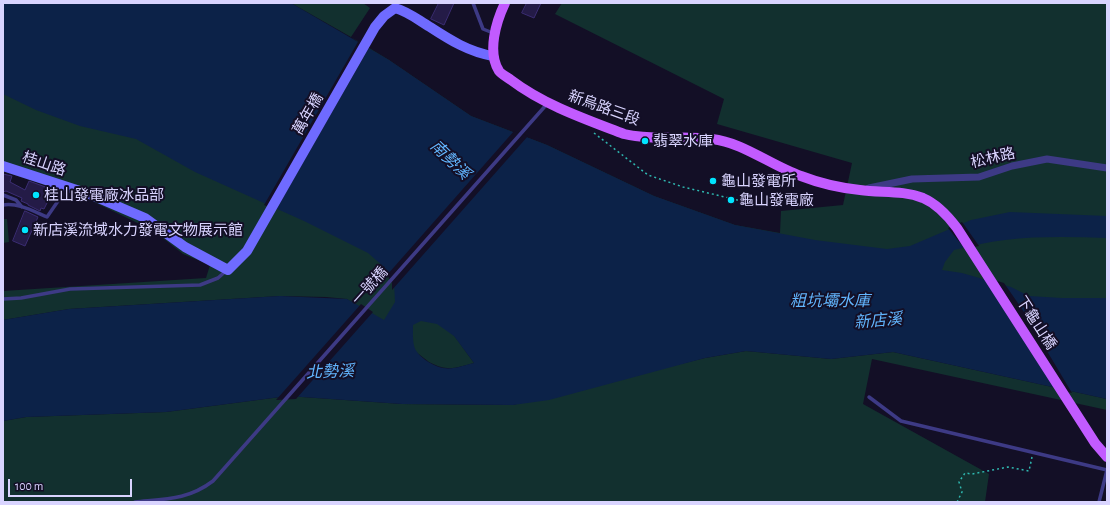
<!DOCTYPE html>
<html>
<head>
<meta charset="utf-8">
<style>
  body { margin:0 }
  #map { position:relative; width:1110px; height:505px; overflow:hidden; background:#130f26; font-family:"Alegreya Sans",sans-serif }
  canvas { display:block }
  .frame { position:absolute; inset:0; border:4px solid #d9d4ff; pointer-events:none }
  .scale { position:absolute; left:8px; top:479px; width:124px; height:18px; box-sizing:border-box; border:2px solid #d9d4ff; border-top:0; padding-left:5px; font-size:12px; line-height:14px; white-space:nowrap; color:#d9d4ff; -webkit-text-stroke:3px #130f26; paint-order:stroke }
</style>
</head>
<body>
<div id="map">
<canvas width="1110" height="505"></canvas>
<div class="frame"></div>
<div class="scale">100 m</div>
</div>
<script>
const context = document.querySelector('canvas').getContext('2d');
context.lineJoin = 'round';
function paint(path, color) {
  context.fillStyle = color;
  context.fill(path, 'evenodd');
}
function trace(path, color, width, dash) {
  context.strokeStyle = color;
  context.lineWidth = width;
  context.lineCap = dash ? 'butt' : 'round';
  context.setLineDash(dash || []);
  context.stroke(path);
}
function label(font, color, halo, rows, align = 'center') {
  context.font = font + ' "Alegreya Sans","Noto Sans TC",sans-serif';
  context.lineWidth = 4;
  context.setLineDash([]);
  context.textBaseline = 'middle';
  context.strokeStyle = halo;
  context.fillStyle = color;
  for (const [text, x, y, turn = 0] of rows) {
    context.save();
    context.translate(x, y);
    context.rotate((+turn || 0) * Math.PI / 180);
    context.textAlign = isNaN(turn) ? turn : align;
    if (halo) context.strokeText(text, 0, 0);
    context.fillText(text, 0, 0);
    context.restore();
  }
}
const green = new Path2D(`
  M 291,3 L 363,3 L 370,8 L 351,37 L 389,60 L 471,116 L 547,145 L 654,196 L 735,225 L 780,233 L 781,211 L 843,205 L 852,163 L 717,124 L 724,99 L 555,14 L 562,3 L 1107,3 L 1107,298 L 740,303 L 351,37 Z
  M 233,30 L 474,363 C 455,368 448,372 429,362 L 347,299 L 326,297 L 280,296 L 69,309 L 3,320 L 3,291 L 206,278 L 210,265 L 183,254 L 154,231 L 92,201 L 3,171 L 3,39 Z
  M 3,219 L 7,219 L 9,242 L 3,243 Z
  M 746,351 L 831,359 L 893,352 L 1107,399 L 1107,410 L 872,359 L 863,404 L 989,474 L 985,502 L 3,502 L 3,421 L 26,417 L 166,412 L 288,396 L 402,404 L 513,405 L 705,358 Z`);
const water = new Path2D(`
  M 3,3 L 291,3 L 389,60 L 471,116 L 547,145 L 654,196 L 735,225 L 815,240 L 887,249 L 910,246 L 971,220 L 1010,212 L 1107,216 L 1107,238 C 1073,237 1038,236 1005,240 C 988,242 971,246 954,250 L 945,262 L 942,270 L 962,273 L 1011,287 L 1029,296 L 1062,298 L 1107,298 L 1107,399 L 893,352 L 831,359 L 746,351 L 705,358 L 549,400 L 513,405 L 402,404 L 288,396 L 166,412 L 26,417 L 3,421 L 3,320 L 69,309 L 280,296 L 347,299 L 384,320 L 395,302 L 394,282 L 384,267 L 368,253 L 304,221 L 195,172 L 136,139 L 80,126 L 36,110 L 3,94 ZM 421,321 L 437,324 L 454,336 L 474,363 C 464,365 454,370 443,368 C 435,367 422,359 417,352 C 412,346 413,333 413,325 Z`);
const pier = new Path2D(`
  M 359,40 L 370,46 L 276,210 L 264,205 Z
  M 514,131 L 528,136 L 392,290 L 392,283 L 387,275 Z
  M 962,222 L 965,226 L 979,246 L 965,249 L 948,228 Z
  M 984,277 L 1004,283 L 1022,309 L 1072,393 L 1056,390 Z
  M 361,304 L 373,312 L 296,399 L 276,400 Z`);
const building = new Path2D(`
  M 439,3 L 454,3 L 444,25 L 431,19 Z
  M 527,3 L 541,3 L 534,18 L 522,13 Z
  M 3,174 L 12,176 L 10,182 L 25,190 L 29,181 L 51,189 L 46,200 L 48,201 L 44,209 L 41,208 L 40,211 L 28,205 L 28,204 L 21,201 L 22,198 L 6,191 L 3,192 Z
  M 25,211 L 38,217 L 25,246 L 13,241 Z`);
const path = new Path2D(`
  M 594,133 L 648,175 L 683,187 L 750,203
  M 957,502 L 962,492 L 959,482 L 965,473 L 972,474 L 1008,467 L 1029,471 L 1032,457`);
const lane = new Path2D(`
  M 473,3 L 483,29 L 493,33
  M 3,195 L 16,200 L 22,207
  M 3,205 C 17,202 35,212 47,217 L 67,188
  M 3,299 L 21,298 L 70,289 L 200,285 L 218,278 L 227,270
  M 869,397 L 901,421 L 1107,470
  M 135,502 C 165,499 188,500 213,481 L 547,104
  M 1099,502 L 1107,470`);
const street = new Path2D(`
  M 869,188 L 912,179 L 979,177 L 1012,166 L 1047,159 L 1107,168`);
const secondary = new Path2D(`
  M 3,166 L 89,194 L 145,218 L 185,247 L 228,270 L 247,251 L 375,27 L 384,16 L 395,8 C 409,12 418,20 430,27 C 450,40 469,52 493,56`);
const primary = new Path2D(`
  M 505,3 C 496,22 487,52 499,71 C 501,74 507,77 511,80 C 544,105 585,119 624,134 C 653,141 683,135 712,139 C 742,142 772,166 801,176 C 819,183 841,188 860,190 C 881,193 903,190 923,198 C 937,204 948,216 957,228 L 1095,443 L 1107,457`);
const markers = [
  [645,141,4,"#00e5ff"],
  [713,181,4,"#00e5ff"],
  [36,195,4,"#00e5ff"],
  [731,200,4,"#00e5ff"],
  [25,230,4,"#00e5ff"]
];
const streetNames = [
  ["新烏路三段",604,108,20],
  ["萬年橋",308,114,-60],
  ["松林路",993,158,-13],
  ["桂山路",44,164,19],
  ["一號橋",370,286,-48],
  ["下龜山橋",1036,323,57]
];
const poiNames = [
  ["翡翠水庫",653,141],
  ["龜山發電所",721,181],
  ["桂山發電廠冰品部",44,195],
  ["龜山發電廠",739,200],
  ["新店溪流域水力發電文物展示館",33,230]
];
const waterNames = [
  ["南勢溪",450,160,44],
  ["粗坑壩水庫",830,301],
  ["新店溪",878,321,-5],
  ["北勢溪",330,372,-2]
];
paint(green, '#12302f');
paint(water, '#0c2248');
paint(pier, '#130f26');
paint(building, '#241b47');
trace(building, '#3b2d73', 1);
trace(path, '#2fb8b0', 1.5, [2, 3]);
trace(lane, '#3d3a85', 3.5);
trace(street, '#3d3a85', 7);
trace(secondary, '#6f6bff', 10);
trace(primary, '#c25bff', 10);
for (const [x, y, r, color] of markers) {
  const dot = new Path2D();
  dot.arc(x, y, r, 0, 2 * Math.PI);
  context.fillStyle = color;
  context.fill(dot);
  trace(dot, '#130f26', 1.5);
}
label('15px', '#d9d4ff', '#130f26', streetNames);
label('15px', '#d9d4ff', '#130f26', poiNames, 'left');
label('italic 16px', '#62b6ff', '#130f26', waterNames);
</script>
</body>
</html>
